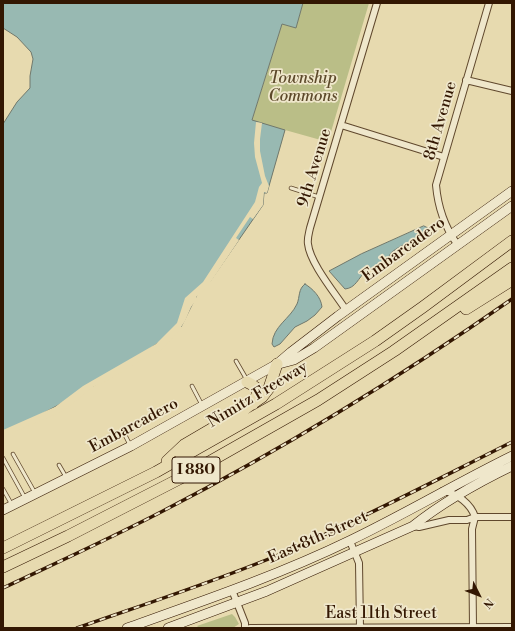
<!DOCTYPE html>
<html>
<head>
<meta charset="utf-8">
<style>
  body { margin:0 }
  #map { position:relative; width:515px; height:631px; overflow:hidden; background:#e7daaf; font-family:"Libre Bodoni",serif }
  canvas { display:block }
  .frame { position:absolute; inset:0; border:4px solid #331702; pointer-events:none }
  .north { position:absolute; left:459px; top:575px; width:40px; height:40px; -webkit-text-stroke:3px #efe7cb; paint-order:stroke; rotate:132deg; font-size:11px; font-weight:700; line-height:16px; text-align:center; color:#331702 }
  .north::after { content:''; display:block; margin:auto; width:14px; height:18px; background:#331702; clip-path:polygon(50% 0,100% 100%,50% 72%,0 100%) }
</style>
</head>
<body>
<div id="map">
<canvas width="515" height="631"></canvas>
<div class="frame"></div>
<div class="north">N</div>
</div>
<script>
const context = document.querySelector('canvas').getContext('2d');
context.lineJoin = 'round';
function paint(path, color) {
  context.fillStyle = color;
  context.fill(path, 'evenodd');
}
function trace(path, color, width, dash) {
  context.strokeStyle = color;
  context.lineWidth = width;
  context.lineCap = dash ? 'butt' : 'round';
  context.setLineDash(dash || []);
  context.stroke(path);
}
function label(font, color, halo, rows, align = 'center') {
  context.font = font + ' "Libre Bodoni",serif';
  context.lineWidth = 3.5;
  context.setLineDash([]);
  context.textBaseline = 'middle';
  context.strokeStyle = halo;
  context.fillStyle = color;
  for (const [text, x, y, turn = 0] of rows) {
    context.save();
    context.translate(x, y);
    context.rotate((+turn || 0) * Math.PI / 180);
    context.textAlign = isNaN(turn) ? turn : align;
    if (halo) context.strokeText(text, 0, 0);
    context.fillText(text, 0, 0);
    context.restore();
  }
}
const green = new Path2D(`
  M 303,3 L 369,3 L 328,142 L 285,130 L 268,189 L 252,120 L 282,24 L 296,28 Z
  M 232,614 L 235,617 L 239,624 L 233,628 L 199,628 L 197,626 Z`);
const water = new Path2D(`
  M 3,3 L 303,3 L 296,28 L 282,24 L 252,120 L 285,130 L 267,193 L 264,193 L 263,205 L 209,283 L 197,295 L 181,327 L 106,379 L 3,435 L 3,124 L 17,102 L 30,88 L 30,76 L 33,59 L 31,52 L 17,37 L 3,28 Z
  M 424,226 L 428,228 L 428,232 L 426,235 C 415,240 402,244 392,252 C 388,256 387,264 380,266 C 375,269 370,267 366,271 C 358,278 356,288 345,289 L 329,271 L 361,254 Z
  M 305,284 C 313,289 321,297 322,307 L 315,315 L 307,321 L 295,327 L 280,344 L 274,347 L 272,344 C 273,326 290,319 297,304 C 300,297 298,289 305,284 Z`);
const pier = new Path2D(`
  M 256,122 L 262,123 L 260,139 L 260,151 L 265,176 L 269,186 L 267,193 L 264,192 L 263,205 L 253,219 L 250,217 L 236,238 L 239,240 L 206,289 L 196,297 L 197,299 L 191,307 L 185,321 L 181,327 L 182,328 L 160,351 L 138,362 L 107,381 L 93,387 L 65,410 L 3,437 L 3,430 L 55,407 L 83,386 L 156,344 L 177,323 L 185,298 L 203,282 L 255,202 L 259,187 L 262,183 L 255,157 L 254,143 Z`);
const service = new Path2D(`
  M 291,188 L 319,197
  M 236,361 L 247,380
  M 192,386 L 202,405
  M 124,433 L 130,445
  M 13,454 L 35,493
  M 3,458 L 25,498
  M 59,465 L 66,477
  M 3,489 L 12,505`);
const minor = new Path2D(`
  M 466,80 L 512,91
  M 341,125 L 444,157
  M 457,244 C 444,226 438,208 436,185 L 489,3
  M 346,310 C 335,293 310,263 308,244 C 307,239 309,233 310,228 L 377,3
  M 443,491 C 457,493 471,504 475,517 L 472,529 L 473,628
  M 413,526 L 419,527 L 449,520 L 467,520 L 475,517 L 512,517
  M 350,541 L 359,563 L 360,628
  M 232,590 L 245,623 L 245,628
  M 250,628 L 512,627`);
const secondary = new Path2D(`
  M 279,364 L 294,360 L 314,348 L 512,206
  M 3,510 L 131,446 L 277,364 L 291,352 L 338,316 L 512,191
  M 127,628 C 203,601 279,575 351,540 C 405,514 457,483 512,456
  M 168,628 L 267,591 L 413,526 C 443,502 477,483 512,466`);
const motorway = new Path2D(`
  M 466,309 L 512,280
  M 247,382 C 260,388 259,392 253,404
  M 167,461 L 184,445 L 242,411 L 262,397 L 269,388 L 277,364
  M 3,548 L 156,472 L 276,404 L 375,341 L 423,307 L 512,241
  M 3,567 L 68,536 L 179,479 L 318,400 L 394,351 L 512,268`);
const rail = new Path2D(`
  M 3,588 C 56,563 109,539 161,512 C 283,449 399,378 512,299
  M 77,628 C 148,603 220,580 288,551 C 364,518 438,479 512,442`);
const shields = [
  [196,470,48]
];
const shieldNames = [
  ["I 880",196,470]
];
const parkNames = [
  ["Township",303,79],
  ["Commons",303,97]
];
const streetNames = [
  ["8th Avenue",441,121,-74],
  ["9th Avenue",315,168,-73],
  ["Embarcadero",404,250,-36],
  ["Nimitz Freeway",258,395,-31],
  ["Embarcadero",134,426,-28],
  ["East 8th Street",318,538,-24],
  ["East 11th Street",381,614]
];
paint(green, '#babe87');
paint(water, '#98b9b2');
trace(water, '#70786c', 1);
paint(pier, '#e7daaf');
trace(service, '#60482d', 4.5);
trace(minor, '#60482d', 8);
trace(secondary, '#331702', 10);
trace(motorway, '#331702', 12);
trace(service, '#efe7cb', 3);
trace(minor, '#efe7cb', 6);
trace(secondary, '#efe7cb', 9);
trace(motorway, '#e7daaf', 11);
trace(rail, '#331702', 3.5);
trace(rail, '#efe7cb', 2, [6]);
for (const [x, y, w] of shields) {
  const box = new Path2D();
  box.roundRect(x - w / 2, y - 13, w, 26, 3);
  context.fillStyle = '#efe7cb';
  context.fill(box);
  trace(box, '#331702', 1);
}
label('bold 15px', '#331702', null, shieldNames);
label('italic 16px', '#5c492a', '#efe7cb', parkNames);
label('16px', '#331702', '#efe7cb', streetNames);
</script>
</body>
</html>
